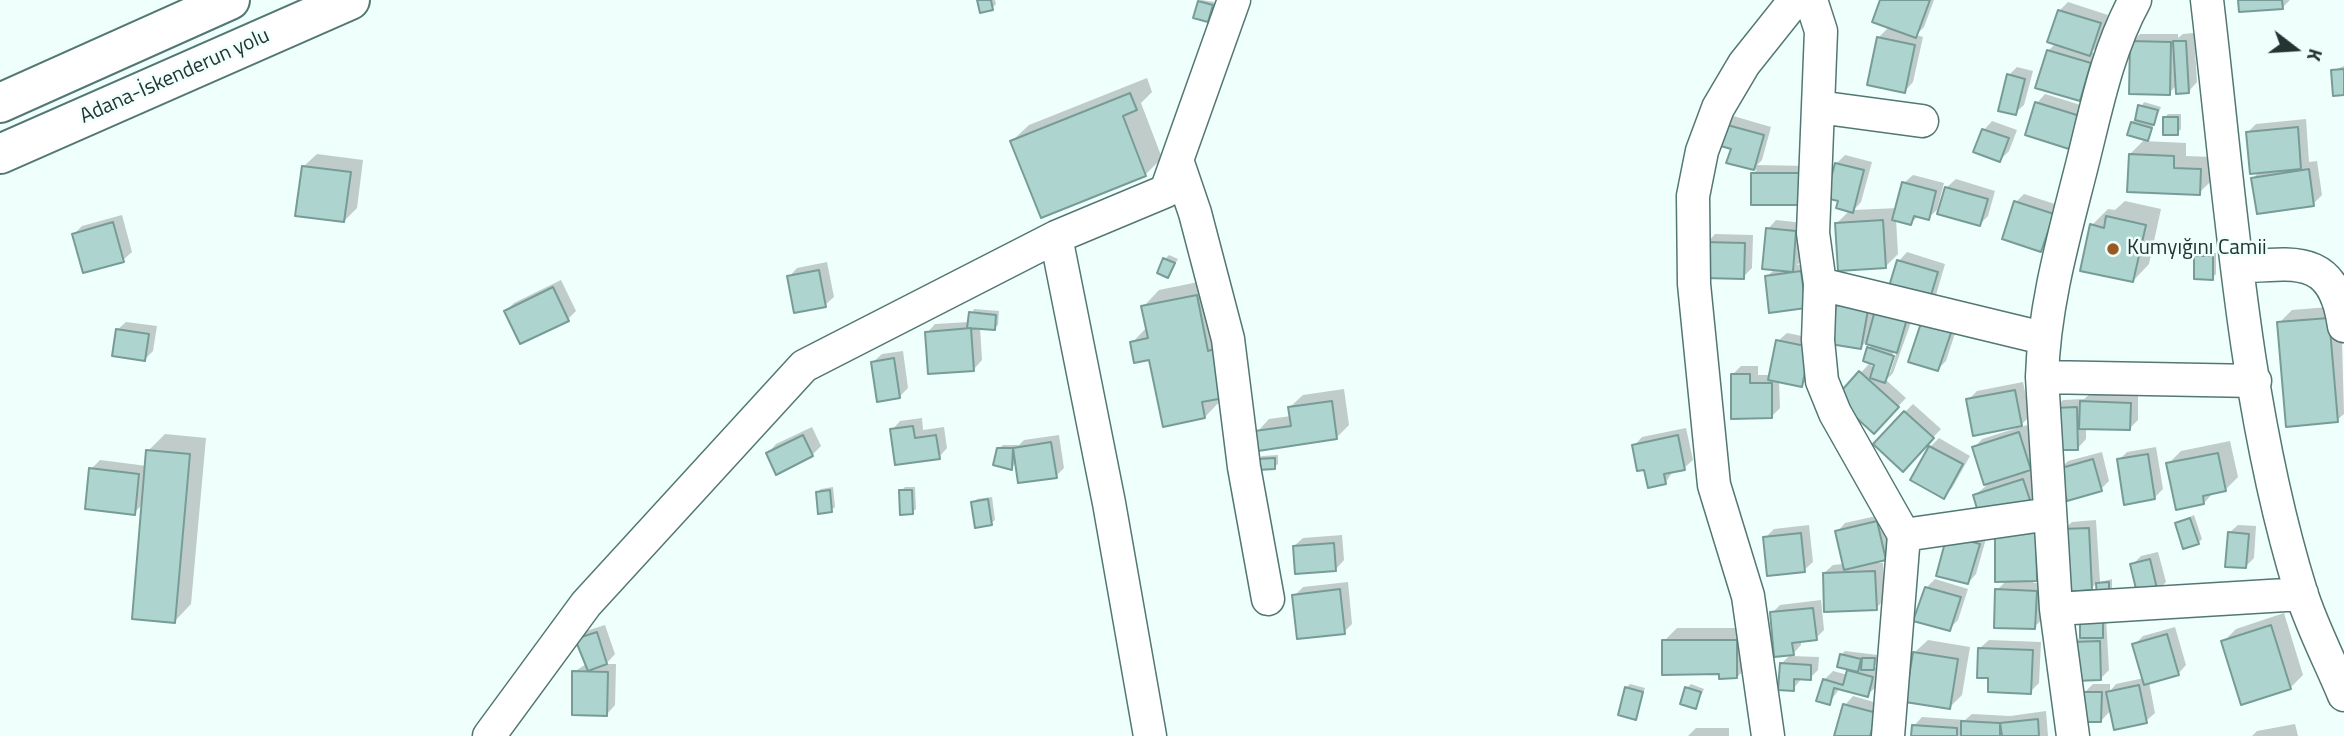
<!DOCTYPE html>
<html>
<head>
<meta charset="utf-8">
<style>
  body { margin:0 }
  #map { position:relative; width:2344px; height:736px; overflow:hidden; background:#effffc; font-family:"Titillium Web",sans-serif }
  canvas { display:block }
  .north { position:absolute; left:2260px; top:14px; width:70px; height:70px; -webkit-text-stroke:5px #effffc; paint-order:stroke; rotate:107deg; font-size:19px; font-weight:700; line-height:28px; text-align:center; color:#243432 }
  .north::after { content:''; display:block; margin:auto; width:24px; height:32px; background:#243432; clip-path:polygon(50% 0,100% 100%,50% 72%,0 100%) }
</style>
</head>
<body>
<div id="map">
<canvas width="2344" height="736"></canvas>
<div class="north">K</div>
</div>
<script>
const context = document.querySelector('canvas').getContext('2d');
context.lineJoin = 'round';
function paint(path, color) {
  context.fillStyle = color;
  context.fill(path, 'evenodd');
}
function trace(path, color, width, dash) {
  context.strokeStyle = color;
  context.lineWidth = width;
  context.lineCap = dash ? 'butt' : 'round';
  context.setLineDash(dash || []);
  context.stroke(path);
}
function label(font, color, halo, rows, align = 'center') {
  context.font = font + ' "Titillium Web",sans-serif';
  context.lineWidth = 5;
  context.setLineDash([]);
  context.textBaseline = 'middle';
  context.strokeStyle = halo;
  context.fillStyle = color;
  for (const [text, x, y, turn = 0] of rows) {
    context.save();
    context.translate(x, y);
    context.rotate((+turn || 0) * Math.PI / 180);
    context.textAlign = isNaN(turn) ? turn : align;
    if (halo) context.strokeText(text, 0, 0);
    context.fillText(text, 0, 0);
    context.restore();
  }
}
const shadow = new Path2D(`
  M 979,0 L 995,0 L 996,4 L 992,8 Z
  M 1201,0 L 1215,2 L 1207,20 L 1199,2 Z
  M 1882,0 L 1934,0 L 1924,27 L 1916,35 L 1923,37 L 1913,82 L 1905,91 L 1878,38 L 1887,29 L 1897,29 Z
  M 2240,0 L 2290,0 L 2282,8 Z
  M 2068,2 L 2108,15 L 2098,46 L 2092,52 L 2098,54 L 2088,90 L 2079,99 L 2048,51 L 2056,43 L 2050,41 L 2060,10 Z
  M 2194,33 L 2197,82 L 2189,91 L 2177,85 L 2169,93 L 2132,42 L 2140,34 L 2178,34 L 2178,38 L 2183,34 Z
  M 2344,66 L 2344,94 L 2332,71 Z
  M 2017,67 L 2033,71 L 2024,105 L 2015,113 L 2009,75 Z
  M 1147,78 L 1152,92 L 1141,103 L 1162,158 L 1145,175 L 1042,216 L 1012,141 L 1029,125 Z
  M 2045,94 L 2087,107 L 2077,138 L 2068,147 L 2037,103 Z
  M 2144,102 L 2161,107 L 2148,139 L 2132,123 Z
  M 2168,114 L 2181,114 L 2181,129 L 2177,133 L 2164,118 Z
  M 1730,115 L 1771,127 L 1762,160 L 1757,165 L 1808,166 L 1807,195 L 1753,173 L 1757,170 L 1728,162 L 1733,147 L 1716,143 Z
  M 2306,119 L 2309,162 L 2317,161 L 2322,195 L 2313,204 L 2253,178 L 2259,172 L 2248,132 L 2256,124 Z
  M 1992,121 L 2017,130 L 2009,151 L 2000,160 L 1984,130 Z
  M 2143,141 L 2186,143 L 2186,156 L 2213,157 L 2212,180 L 2199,193 L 2130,154 Z
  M 317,154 L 363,160 L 357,208 L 344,221 L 304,166 Z
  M 1845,155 L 1872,162 L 1861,202 L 1854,210 L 1898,208 L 1904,183 L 1913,175 L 1944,183 L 1937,210 L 1928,218 L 1918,216 L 1911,223 L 1896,219 L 1898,254 L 1885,267 L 1837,223 L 1850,210 L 1840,199 L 1837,163 Z
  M 1956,179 L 1995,191 L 1988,216 L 1980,224 L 1939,212 L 1947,187 Z
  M 2024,194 L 2061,206 L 2049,242 L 2041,250 L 2016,202 Z
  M 2125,201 L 2161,209 L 2149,264 L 2133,281 L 2092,225 L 2108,209 L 2115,210 Z
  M 122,215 L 132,252 L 123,260 L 74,234 L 82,226 Z
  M 1776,220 L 1804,223 L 1801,261 L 1797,265 L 1809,264 L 1813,298 L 1766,277 L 1775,269 L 1768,229 Z
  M 1715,234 L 1753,235 L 1752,268 L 1743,277 L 1707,243 Z
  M 1907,252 L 1945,264 L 1936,295 L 1927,303 L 1899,261 Z
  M 2200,253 L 2216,253 L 2216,274 L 2212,278 L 2196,257 Z
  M 1169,255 L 1178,259 L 1168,276 L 1165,259 Z
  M 827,262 L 834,297 L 825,305 L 789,277 L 797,268 Z
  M 1213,279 L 1221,400 L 1205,417 L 1132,343 L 1147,327 L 1143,307 L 1159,290 Z
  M 561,280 L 576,311 L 568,319 L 506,311 L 514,303 Z
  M 1846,297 L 1875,302 L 1873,314 L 1885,302 L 1915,311 L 1893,373 L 1886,380 L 1906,398 L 1882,423 L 1837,398 L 1869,364 L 1875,369 L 1877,364 L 1869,348 L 1873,344 L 1866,342 L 1861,347 L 1838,306 ZM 1895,347 L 1898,348 L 1890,373 L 1886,373 Z
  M 2341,306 L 2344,414 L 2337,420 L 2279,323 L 2292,310 Z
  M 974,309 L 999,311 L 998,325 L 994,328 L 980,327 L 982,360 L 974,369 L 927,333 L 935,324 L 969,322 Z
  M 1959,321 L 1946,361 L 1938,369 L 1910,360 Z
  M 126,322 L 157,326 L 153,351 L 145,359 L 117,330 Z
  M 1787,333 L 1817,339 L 1810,377 L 1801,385 L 1779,381 L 1780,408 L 1771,417 L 1732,375 L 1741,366 L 1758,366 L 1758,375 L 1771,375 L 1778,341 Z
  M 903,351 L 908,388 L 899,397 L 873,362 L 882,354 Z
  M 2023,382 L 2030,416 L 2018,428 L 2027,425 L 2038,460 L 2025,473 L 2032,471 L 2039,493 L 2030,502 L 1975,495 L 1986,486 L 1974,448 L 1982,439 L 2017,428 L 1968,400 L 1977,391 Z
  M 1344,389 L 1349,425 L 1336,438 L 1257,432 L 1269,419 L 1291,416 L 1290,407 L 1303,395 Z
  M 2090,394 L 2138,395 L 2138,420 L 2129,429 L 2086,427 L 2086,439 L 2078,448 L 2054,409 L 2063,400 L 2084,399 Z
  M 1913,404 L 1941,429 L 1911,461 L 1905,412 Z
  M 922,418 L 923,430 L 944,427 L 947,448 L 939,457 L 892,430 L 900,421 Z
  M 812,427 L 821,446 L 812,455 L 768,453 L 776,444 Z
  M 1686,428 L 1693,460 L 1684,468 L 1673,471 L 1666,482 L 1645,468 L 1634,446 L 1642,437 Z
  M 165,434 L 206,438 L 191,604 L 175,621 L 143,504 L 134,513 L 91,469 L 100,460 L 147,466 L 148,451 Z
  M 1059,435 L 1064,468 L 1056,476 L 1017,462 L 1011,468 L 998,449 L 1003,445 L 1019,445 L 1024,440 Z
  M 1939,438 L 1970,456 L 1952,488 L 1943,497 L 1912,479 L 1930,447 Z
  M 2230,441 L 2238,477 L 2225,490 L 2214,492 L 2204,503 L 2168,464 L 2181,451 Z
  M 2156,447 L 2163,489 L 2154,498 L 2119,460 L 2127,452 Z
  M 2102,452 L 2109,481 L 2101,489 L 2060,469 L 2068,461 Z
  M 1278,455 L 1278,464 L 1274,467 L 1258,460 L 1262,456 Z
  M 833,487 L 835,507 L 831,510 L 817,492 L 821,489 Z
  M 905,487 L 915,487 L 916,509 L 912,512 L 901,491 Z
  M 992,497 L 995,520 L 991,523 L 973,503 L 977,499 Z
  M 1885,514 L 1894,550 L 1885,558 L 1872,563 L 1883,563 L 1885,599 L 1876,608 L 1824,573 L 1833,565 L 1844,564 L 1837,532 L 1845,523 Z
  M 2194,515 L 2202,539 L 2198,543 L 2177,523 Z
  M 2044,520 L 2045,571 L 2033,583 L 2044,583 L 2043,619 L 2034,627 L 1997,590 L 2007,580 Z
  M 2096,520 L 2100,582 L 2112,579 L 2112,592 L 2099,596 L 2098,581 L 2091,589 L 2063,530 L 2072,522 Z
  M 1809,525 L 1813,562 L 1804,570 L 1765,538 L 1774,529 Z
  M 2238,525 L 2256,526 L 2254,558 L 2245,567 L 2229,533 Z
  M 1342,535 L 1344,560 L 1336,569 L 1294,546 L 1303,538 Z
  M 1987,535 L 1976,574 L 1968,583 L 1948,536 Z
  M 2158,552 L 2166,582 L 2157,591 L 2132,565 L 2141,556 Z
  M 1935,579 L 1968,589 L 1958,620 L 1949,629 L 1926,588 Z
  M 1348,582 L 1352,624 L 1344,632 L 1294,596 L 1303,587 Z
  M 1821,600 L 1824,630 L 1816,638 L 1801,640 L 1801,645 L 1791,656 L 1819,657 L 1818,670 L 1810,678 L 1802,678 L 1793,689 L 1781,664 L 1792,653 L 1772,613 L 1780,605 Z
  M 2284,613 L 2303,675 L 2290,688 L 2223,642 L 2236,629 Z
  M 2106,618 L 2109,670 L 2100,679 L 2073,643 Z
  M 605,625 L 615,654 L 606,664 L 616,664 L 615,705 L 607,714 L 574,672 L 586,664 L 577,640 L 586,631 Z
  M 2175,627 L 2186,665 L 2178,674 L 2149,682 L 2155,713 L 2146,721 L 2111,710 L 2101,721 L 2085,692 L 2093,684 L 2110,684 L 2110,691 L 2116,684 L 2144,678 L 2134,645 L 2143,636 Z
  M 1677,628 L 1749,628 L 1750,664 L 1737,677 L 1720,672 L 1664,641 Z
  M 1928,640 L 1970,647 L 1962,695 L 1949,708 L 1915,652 Z
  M 1989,640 L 2041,642 L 2039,683 L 2030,692 L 1990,677 L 1980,648 Z
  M 1845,651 L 1878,655 L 1875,667 L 1881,669 L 1876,687 L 1867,695 L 1840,688 L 1829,703 L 1824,680 L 1833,671 L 1848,675 L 1851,668 L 1841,655 Z
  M 1630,684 L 1645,688 L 1635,718 L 1626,688 Z
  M 1691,684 L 1704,689 L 1696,707 L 1687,688 Z
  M 1853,696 L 1884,705 L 1875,736 L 1836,736 L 1845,705 Z
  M 2046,711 L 2048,736 L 1913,736 L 1914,726 L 1922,717 L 1965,720 L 1972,714 L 2010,716 Z
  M 2295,724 L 2298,736 L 2252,736 L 2257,731 Z
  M 1696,728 L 1729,728 L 1729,736 L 1688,736 Z`);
const building = new Path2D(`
  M 977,0 L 991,0 L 993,10 L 980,13 Z
  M 1880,0 L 1930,0 L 1916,38 L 1872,22 Z
  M 2238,0 L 2282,0 L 2283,9 L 2239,12 Z
  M 1198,1 L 1213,5 L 1208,22 L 1193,18 Z
  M 2058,10 L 2101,23 L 2090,56 L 2047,42 Z
  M 1877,37 L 1915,45 L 1905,93 L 1867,85 Z
  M 2130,41 L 2171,42 L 2170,95 L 2129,94 Z
  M 2173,41 L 2186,41 L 2189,93 L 2176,94 Z
  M 2047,50 L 2091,63 L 2080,101 L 2035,88 Z
  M 2344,69 L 2344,95 L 2333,96 L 2331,70 Z
  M 2007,74 L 2025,79 L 2016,115 L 1998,111 Z
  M 1130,93 L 1137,110 L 1123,116 L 1146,176 L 1041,218 L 1010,141 Z
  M 2035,102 L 2080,116 L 2069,149 L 2025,135 Z
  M 2138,105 L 2158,110 L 2154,125 L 2135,120 Z
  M 2163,117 L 2178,117 L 2178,135 L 2163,135 Z
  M 2131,122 L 2152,128 L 2148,141 L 2127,135 Z
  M 1720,123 L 1764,135 L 1754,170 L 1726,163 L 1731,149 L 1714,144 Z
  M 2298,127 L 2301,169 L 2250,174 L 2246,132 Z
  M 1982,129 L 2009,138 L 2000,162 L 1973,152 Z
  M 2129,154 L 2174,156 L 2174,168 L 2201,169 L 2200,195 L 2127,192 Z
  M 1835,163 L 1864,170 L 1853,213 L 1836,208 L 1838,201 L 1826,198 Z
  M 302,166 L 351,172 L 344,222 L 295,216 Z
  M 2309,169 L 2314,206 L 2257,214 L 2251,178 Z
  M 1751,173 L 1800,173 L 1800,205 L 1751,205 Z
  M 1902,182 L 1936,191 L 1929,220 L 1914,216 L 1911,225 L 1892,220 Z
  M 1945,187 L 1988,199 L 1980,226 L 1937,214 Z
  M 2014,201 L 2054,214 L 2041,252 L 2002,239 Z
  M 2106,216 L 2146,225 L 2133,282 L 2080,271 L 2090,224 L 2104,228 Z
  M 1883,220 L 1886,268 L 1838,271 L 1835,223 Z
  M 113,222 L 124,262 L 83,273 L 72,234 Z
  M 1766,228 L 1796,231 L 1793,272 L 1762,269 Z
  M 1705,242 L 1745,243 L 1744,279 L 1704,278 Z
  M 2194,256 L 2213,256 L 2213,280 L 2194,279 Z
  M 1163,258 L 1175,263 L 1168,278 L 1157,273 Z
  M 1897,260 L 1938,272 L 1928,305 L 1887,293 Z
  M 819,270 L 826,307 L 794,313 L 787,276 Z
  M 1801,271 L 1806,308 L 1769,313 L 1765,276 Z
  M 553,287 L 569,321 L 520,344 L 504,311 Z
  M 1197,295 L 1208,351 L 1214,349 L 1224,398 L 1202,402 L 1205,418 L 1163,427 L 1149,360 L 1134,363 L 1130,342 L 1148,338 L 1141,306 Z
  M 1836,305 L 1868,310 L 1861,349 L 1830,344 Z
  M 1875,310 L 1907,319 L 1897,353 L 1866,344 Z
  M 969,312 L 996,315 L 995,330 L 967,328 Z
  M 2329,318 L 2338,422 L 2286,427 L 2277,322 Z
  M 1922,320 L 1952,330 L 1938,371 L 1908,362 Z
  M 971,328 L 974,371 L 928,374 L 925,332 Z
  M 116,329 L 149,334 L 145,361 L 112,356 Z
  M 1776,340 L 1810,347 L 1802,387 L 1768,380 Z
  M 1867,347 L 1894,356 L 1885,383 L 1870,378 L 1874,365 L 1863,361 Z
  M 894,358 L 900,398 L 877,402 L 871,362 Z
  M 1859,371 L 1899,407 L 1874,434 L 1835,398 Z
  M 1731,374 L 1750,374 L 1750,383 L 1772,383 L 1772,418 L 1731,419 Z
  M 2015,390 L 2022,426 L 1973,436 L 1966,399 Z
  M 1332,401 L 1337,439 L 1258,451 L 1255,431 L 1291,426 L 1288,407 Z
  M 2080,401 L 2131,403 L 2130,430 L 2079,429 Z
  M 2077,407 L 2078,450 L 2054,450 L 2053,408 Z
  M 1904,411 L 1934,438 L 1903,472 L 1873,444 Z
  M 913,426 L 915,438 L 936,435 L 940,459 L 895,465 L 890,429 Z
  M 2019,432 L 2031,470 L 1984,485 L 1972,447 Z
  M 803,435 L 813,456 L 776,475 L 766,453 Z
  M 1678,435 L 1685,470 L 1664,474 L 1666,484 L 1648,488 L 1644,470 L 1637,471 L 1632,445 Z
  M 1051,442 L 1057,478 L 1018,483 L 1013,448 Z
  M 1929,446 L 1963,464 L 1944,499 L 1910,480 Z
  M 997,448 L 1013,448 L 1012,470 L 993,465 Z
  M 146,450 L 190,454 L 175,623 L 132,619 Z
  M 2218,453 L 2226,491 L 2203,496 L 2204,504 L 2176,510 L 2166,463 Z
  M 2148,454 L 2155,499 L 2124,505 L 2117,459 Z
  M 1275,458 L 1275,469 L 1257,470 L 1257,459 Z
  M 2093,459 L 2102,491 L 2067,501 L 2058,469 Z
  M 89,468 L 139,474 L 135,515 L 85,509 Z
  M 2023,479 L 2031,503 L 1980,519 L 1973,495 Z
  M 830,490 L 832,512 L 818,514 L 816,492 Z
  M 899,490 L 912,490 L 913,514 L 900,515 Z
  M 988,499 L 992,525 L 975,528 L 971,502 Z
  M 2190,518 L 2199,544 L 2183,549 L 2175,523 Z
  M 1877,521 L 1886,560 L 1844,570 L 1835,531 Z
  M 2036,527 L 2037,581 L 1995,582 L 1995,528 Z
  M 2089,528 L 2092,590 L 2065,592 L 2062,529 Z
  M 2228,532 L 2249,534 L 2246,568 L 2225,567 Z
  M 1801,533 L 1805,572 L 1767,576 L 1763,537 Z
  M 1947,535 L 1980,544 L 1968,584 L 1936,576 Z
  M 1334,543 L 1336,571 L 1295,574 L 1293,546 Z
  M 2150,559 L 2158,593 L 2138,597 L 2130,564 Z
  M 1875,571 L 1877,610 L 1824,612 L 1823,573 Z
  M 2109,582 L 2109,598 L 2097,598 L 2096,583 Z
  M 1925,587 L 1961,597 L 1950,631 L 1913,621 Z
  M 1340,589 L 1345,634 L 1297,639 L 1292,595 Z
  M 1995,589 L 2037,591 L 2035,629 L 1994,628 Z
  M 1813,608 L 1817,640 L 1792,643 L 1794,655 L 1774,657 L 1770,612 Z
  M 2080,621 L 2103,621 L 2103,638 L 2080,638 Z
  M 2271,625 L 2291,689 L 2241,705 L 2221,641 Z
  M 597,632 L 607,664 L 588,671 L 575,639 Z
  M 2167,634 L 2179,675 L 2144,685 L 2132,644 Z
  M 1662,640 L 1737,640 L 1737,678 L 1719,679 L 1719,674 L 1662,675 Z
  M 2100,641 L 2101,680 L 2073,681 L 2072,642 Z
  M 1978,648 L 2033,650 L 2031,694 L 1988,692 L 1988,678 L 1977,678 Z
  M 1913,652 L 1958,659 L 1950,709 L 1905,702 Z
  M 1840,654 L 1861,659 L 1858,672 L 1837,667 Z
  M 1862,658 L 1875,658 L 1874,670 L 1861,670 Z
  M 1780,663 L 1811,665 L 1811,680 L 1794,679 L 1794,691 L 1778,690 Z
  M 1847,670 L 1873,677 L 1868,697 L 1834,688 L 1830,705 L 1816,701 L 1823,679 L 1843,685 Z
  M 572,671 L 608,672 L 607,716 L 572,715 Z
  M 2139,685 L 2147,723 L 2114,730 L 2106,692 Z
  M 1625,687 L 1643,692 L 1636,720 L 1618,715 Z
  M 1685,687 L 1701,692 L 1696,709 L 1680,704 Z
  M 2083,692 L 2102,692 L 2101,722 L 2082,722 Z
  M 1843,704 L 1877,713 L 1870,736 L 1834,736 Z
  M 2038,719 L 2039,736 L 2002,736 L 2000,723 Z
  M 1961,721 L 2000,723 L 2000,736 L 1961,736 Z
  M 1912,725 L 1957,728 L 1957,736 L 1911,736 Z`);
const minor = new Path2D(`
  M 1811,0 L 1821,31 L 1813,233 L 1820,284 L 1818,340 L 1822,381 L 1835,413 L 1904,535 L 1888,736
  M 2207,0 C 2230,194 2243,405 2301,592 C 2312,627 2330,661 2344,695
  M 1818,107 L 1922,121
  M 1178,163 L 1195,213 L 1228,339 L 1244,467 L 1268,599
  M 1056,237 L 1109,503 L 1150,736
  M 2238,267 C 2298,263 2334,255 2344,326
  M 1820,284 L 2043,338
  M 2042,377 L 2255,381
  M 1904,535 L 2050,514
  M 2056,609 L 2302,594
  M 489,736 L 586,604 L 804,366 L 1056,237 L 1166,191 L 1234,0
  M 1768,736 L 1748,596 L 1714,485 L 1694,284 L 1693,196 L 1702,151 L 1718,108 L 1744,64 L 1795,0
  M 2073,736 L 2056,609 L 2042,377 C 2044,307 2063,240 2080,173 C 2095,115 2106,53 2135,0`);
const highway = new Path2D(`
  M 0,103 L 230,0
  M 0,154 L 350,0`);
const markers = [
  [2113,249,7,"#995921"]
];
const streetNames = [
  ["Adana-İskenderun yolu",175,77,-24]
];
const poiNames = [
  ["Kumyığını Camii",2127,249]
];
paint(shadow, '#0003');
paint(building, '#add4cf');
trace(building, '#779c97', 2);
trace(minor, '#537773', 35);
trace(highway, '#537773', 42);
trace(minor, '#fff', 32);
trace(highway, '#fff', 38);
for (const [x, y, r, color] of markers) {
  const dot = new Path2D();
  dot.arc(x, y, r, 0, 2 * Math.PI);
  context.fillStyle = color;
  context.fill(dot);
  trace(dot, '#effffc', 2.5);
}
label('21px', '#243432', '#effffc', streetNames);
label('21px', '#243432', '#effffc', poiNames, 'left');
</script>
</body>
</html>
